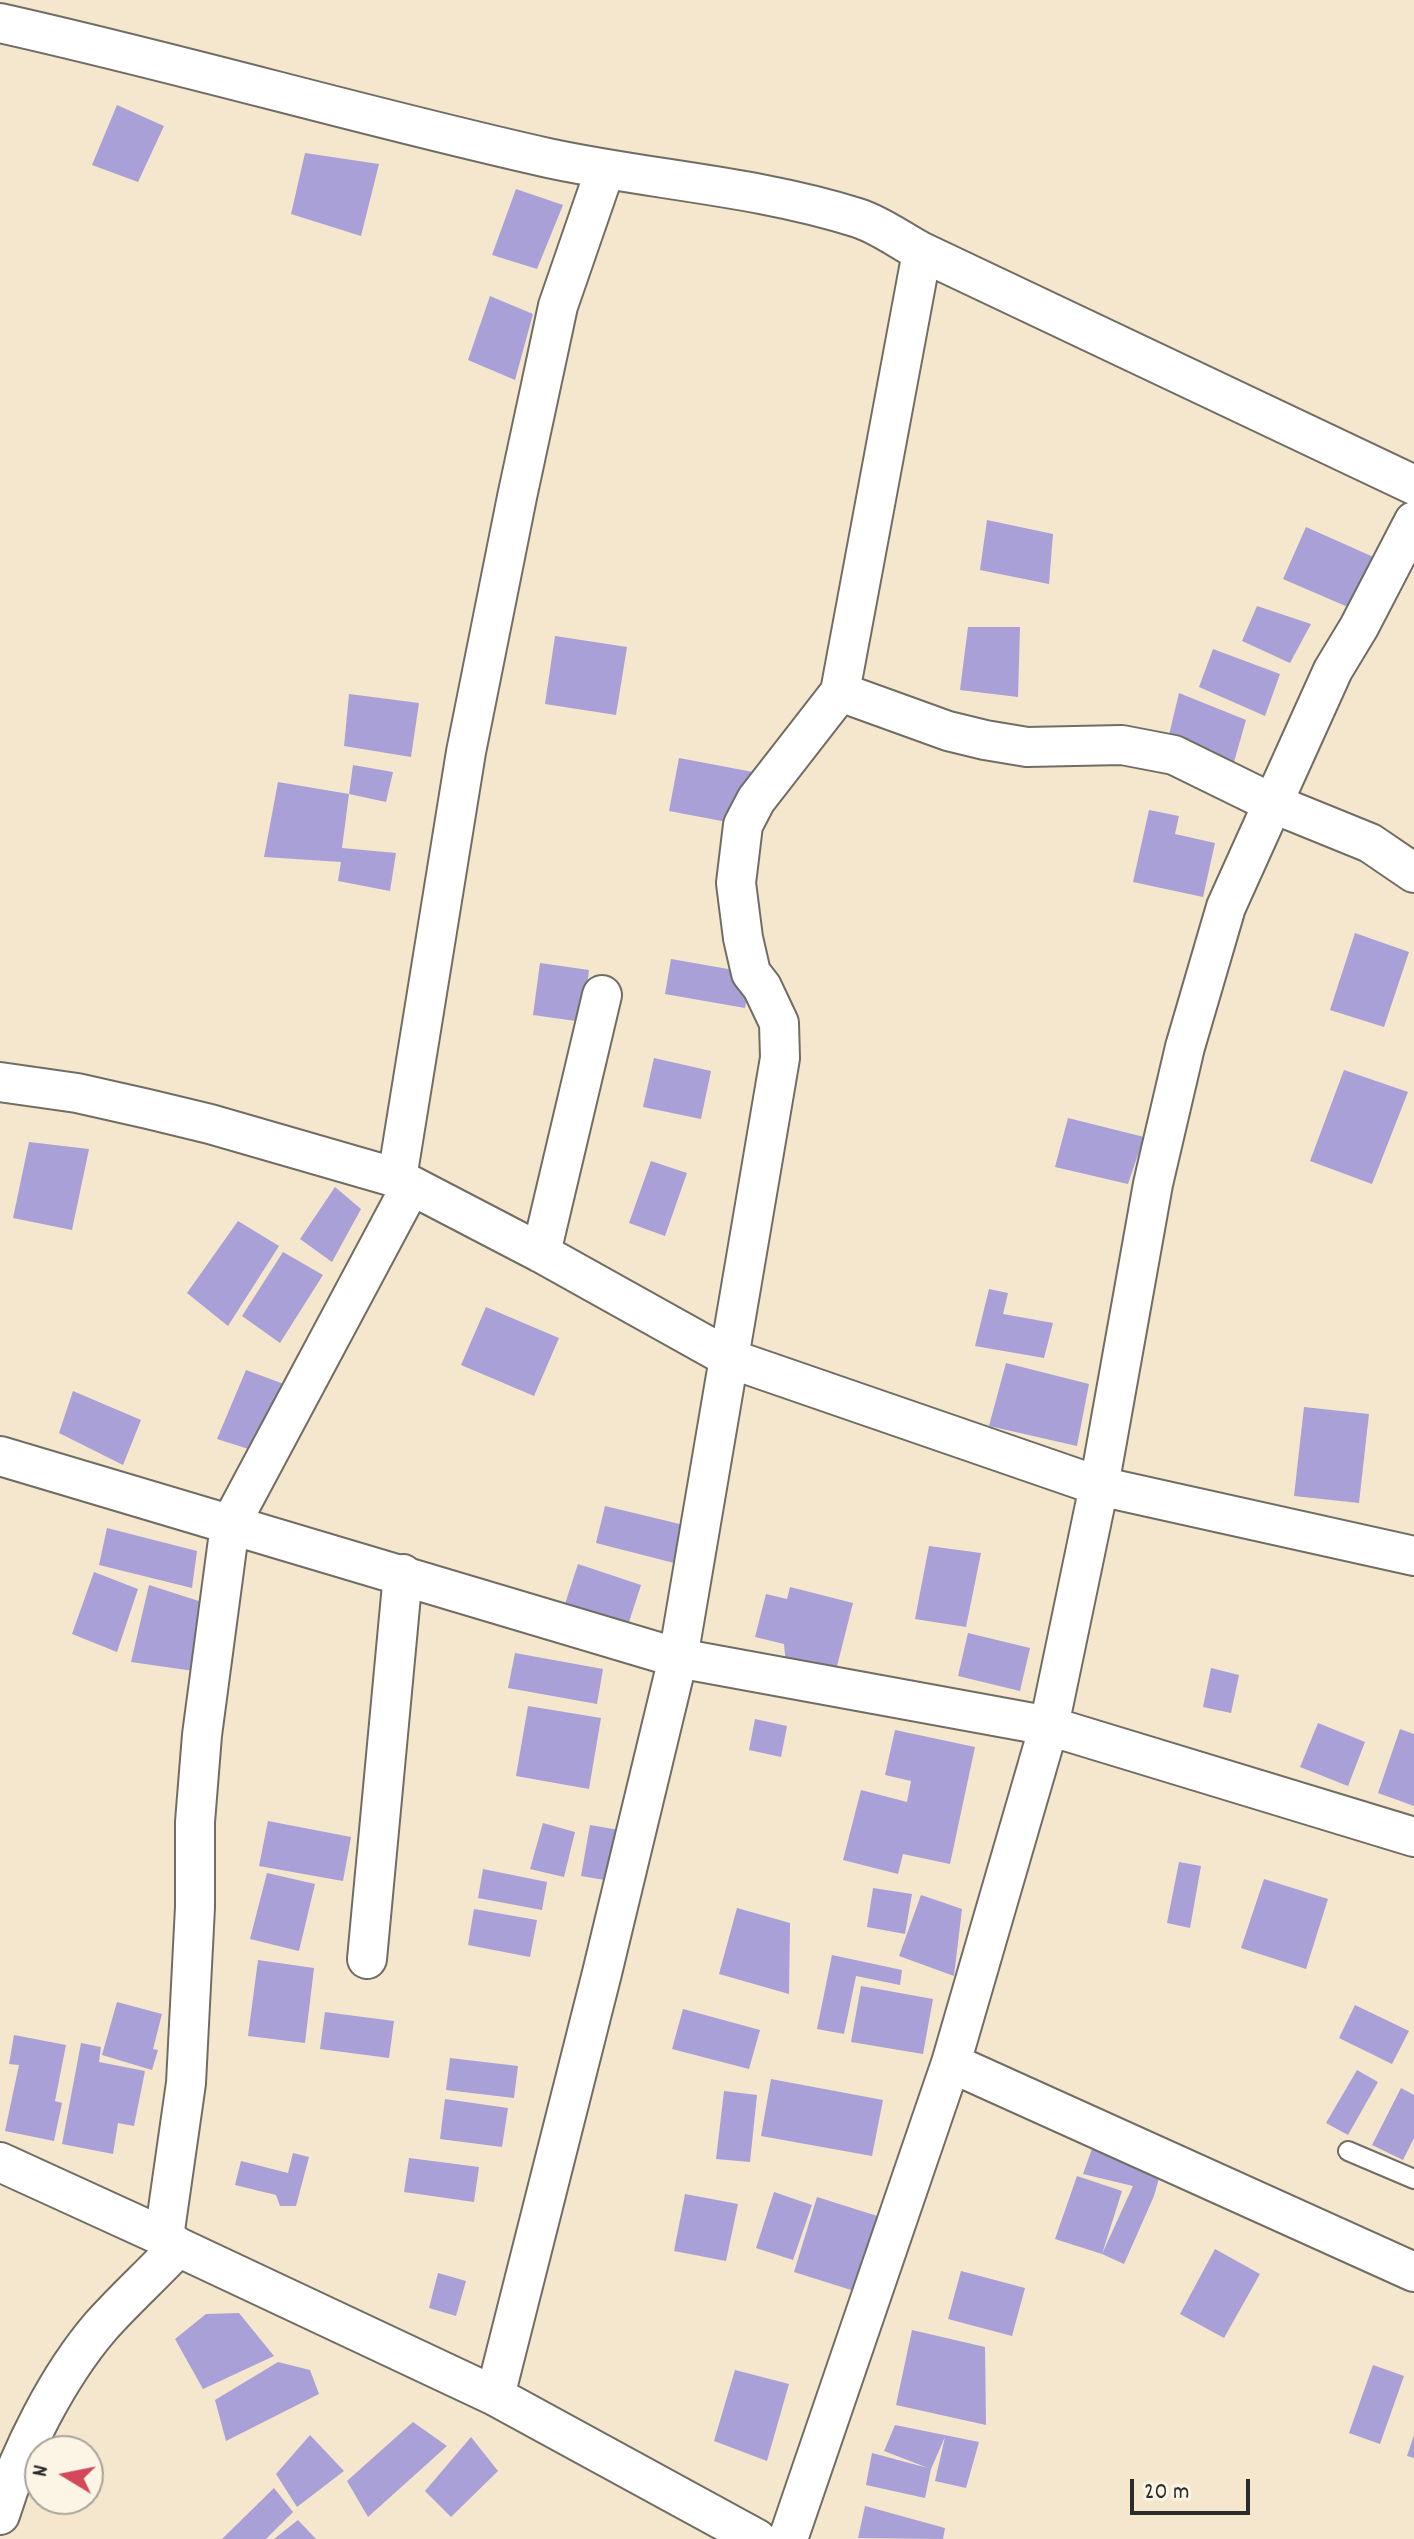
<!DOCTYPE html>
<html>
<head>
<meta charset="utf-8">
<style>
  body { margin:0 }
  #map { position:relative; width:1414px; height:2539px; overflow:hidden; background:#f4e7cd; font-family:Dekko,sans-serif }
  canvas { display:block }
  .north { position:absolute; left:24px; top:2435px; width:80px; height:80px; box-sizing:border-box; background:#fcf5e5; border:2px solid #a8a49b; border-radius:50%; rotate:280deg; font-size:22px; font-weight:700; line-height:32px; text-align:center; color:#2b2b2b }
  .north::after { content:''; display:block; margin:auto; width:28px; height:36px; background:#d1495b; clip-path:polygon(50% 0,100% 100%,50% 72%,0 100%) }
  .scale { position:absolute; left:1130px; top:2479px; width:120px; height:36px; box-sizing:border-box; border:4px solid #2b2b2b; border-top:0; padding-left:10px; font-size:24px; line-height:28px; white-space:nowrap; color:#2b2b2b; -webkit-text-stroke:6px #fcf5e5; paint-order:stroke }
</style>
</head>
<body>
<div id="map">
<canvas width="1414" height="2539"></canvas>
<div class="north">N</div>
<div class="scale">20 m</div>
</div>
<script>
const context = document.querySelector('canvas').getContext('2d');
context.lineJoin = 'round';
function paint(path, color) {
  context.fillStyle = color;
  context.fill(path, 'evenodd');
}
function trace(path, color, width, dash) {
  context.strokeStyle = color;
  context.lineWidth = width;
  context.lineCap = dash ? 'butt' : 'round';
  context.setLineDash(dash || []);
  context.stroke(path);
}
const building = new Path2D(`
  M 117,105 L 164,126 L 138,182 L 92,165 Z
  M 305,153 L 379,164 L 361,236 L 291,214 Z
  M 516,189 L 563,205 L 537,269 L 492,255 Z
  M 490,296 L 533,314 L 515,380 L 468,360 Z
  M 987,520 L 1053,534 L 1049,584 L 980,570 Z
  M 1306,527 L 1378,559 L 1364,614 L 1283,579 Z
  M 1257,606 L 1311,624 L 1290,663 L 1242,641 Z
  M 968,627 L 1020,627 L 1018,697 L 960,690 Z
  M 555,636 L 627,647 L 616,715 L 545,704 Z
  M 1213,649 L 1280,674 L 1265,716 L 1199,687 Z
  M 1179,693 L 1246,720 L 1234,762 L 1169,735 Z
  M 349,694 L 419,703 L 411,757 L 344,746 Z
  M 679,758 L 753,772 L 743,825 L 669,811 Z
  M 353,765 L 393,772 L 386,802 L 349,794 Z
  M 278,782 L 349,794 L 342,848 L 396,853 L 390,891 L 338,881 L 341,862 L 264,857 Z
  M 1149,810 L 1179,816 L 1175,834 L 1215,843 L 1203,897 L 1133,882 Z
  M 1355,933 L 1409,952 L 1384,1027 L 1330,1010 Z
  M 671,959 L 751,973 L 745,1008 L 665,994 Z
  M 540,963 L 589,970 L 583,1022 L 533,1015 Z
  M 654,1058 L 711,1071 L 701,1119 L 643,1107 Z
  M 1344,1070 L 1408,1092 L 1372,1184 L 1310,1161 Z
  M 1068,1118 L 1144,1137 L 1128,1184 L 1055,1167 Z
  M 29,1142 L 89,1149 L 72,1230 L 13,1218 Z
  M 651,1161 L 687,1173 L 665,1236 L 629,1223 Z
  M 335,1187 L 361,1209 L 332,1262 L 300,1239 Z
  M 238,1221 L 279,1246 L 228,1326 L 187,1293 Z
  M 283,1252 L 323,1275 L 280,1343 L 242,1316 Z
  M 989,1289 L 1008,1293 L 1003,1314 L 1053,1323 L 1044,1358 L 975,1346 Z
  M 486,1307 L 559,1338 L 534,1396 L 461,1365 Z
  M 1006,1363 L 1089,1384 L 1077,1446 L 989,1426 Z
  M 246,1370 L 292,1387 L 261,1453 L 217,1439 Z
  M 73,1391 L 141,1420 L 123,1465 L 59,1433 Z
  M 1304,1407 L 1369,1414 L 1359,1503 L 1294,1496 Z
  M 605,1506 L 688,1526 L 678,1564 L 596,1543 Z
  M 107,1528 L 197,1551 L 192,1588 L 99,1565 Z
  M 929,1546 L 981,1553 L 966,1627 L 915,1619 Z
  M 578,1564 L 641,1585 L 628,1625 L 565,1604 Z
  M 94,1572 L 138,1589 L 117,1652 L 72,1634 Z
  M 149,1585 L 211,1605 L 194,1671 L 131,1662 Z
  M 790,1587 L 853,1603 L 834,1678 L 786,1666 L 784,1644 L 755,1637 L 766,1594 L 787,1599 Z
  M 968,1633 L 1030,1648 L 1020,1691 L 958,1676 Z
  M 515,1653 L 603,1669 L 597,1704 L 508,1688 Z
  M 1211,1668 L 1239,1675 L 1231,1713 L 1203,1707 Z
  M 528,1706 L 601,1718 L 589,1789 L 516,1776 Z
  M 755,1719 L 787,1726 L 781,1757 L 749,1750 Z
  M 1318,1723 L 1365,1742 L 1348,1786 L 1300,1767 Z
  M 1400,1729 L 1414,1734 L 1414,1806 L 1378,1793 Z
  M 895,1730 L 975,1747 L 950,1864 L 903,1854 L 898,1874 L 843,1860 L 861,1790 L 907,1802 L 911,1781 L 885,1775 Z
  M 268,1821 L 351,1837 L 343,1881 L 259,1866 Z
  M 543,1823 L 575,1832 L 564,1877 L 530,1869 Z
  M 590,1825 L 625,1831 L 616,1882 L 581,1876 Z
  M 1179,1862 L 1201,1866 L 1190,1928 L 1167,1923 Z
  M 483,1869 L 547,1882 L 542,1910 L 478,1898 Z
  M 267,1873 L 315,1884 L 299,1951 L 250,1939 Z
  M 1264,1879 L 1328,1899 L 1306,1969 L 1241,1948 Z
  M 873,1888 L 912,1894 L 905,1934 L 867,1927 Z
  M 921,1895 L 962,1909 L 954,1976 L 899,1956 Z
  M 737,1908 L 790,1923 L 789,1994 L 719,1974 Z
  M 474,1909 L 537,1920 L 530,1957 L 468,1945 Z
  M 832,1955 L 902,1970 L 900,1985 L 856,1976 L 844,2034 L 817,2029 Z
  M 258,1960 L 314,1968 L 305,2043 L 248,2036 Z
  M 861,1986 L 933,1999 L 923,2054 L 851,2042 Z
  M 117,2002 L 162,2014 L 153,2049 L 158,2050 L 152,2070 L 102,2055 Z
  M 1355,2005 L 1409,2031 L 1392,2064 L 1339,2038 Z
  M 683,2009 L 760,2030 L 749,2069 L 672,2049 Z
  M 325,2012 L 394,2021 L 389,2058 L 320,2049 Z
  M 14,2035 L 66,2045 L 55,2101 L 62,2103 L 54,2141 L 5,2131 L 19,2065 L 9,2064 Z
  M 81,2043 L 101,2047 L 99,2062 L 145,2071 L 134,2126 L 118,2123 L 113,2154 L 62,2144 Z
  M 450,2058 L 518,2066 L 514,2098 L 446,2090 Z
  M 1357,2070 L 1378,2082 L 1348,2135 L 1326,2123 Z
  M 771,2079 L 883,2100 L 872,2156 L 761,2136 Z
  M 1401,2088 L 1414,2095 L 1414,2138 L 1403,2160 L 1372,2145 Z
  M 724,2091 L 757,2095 L 750,2162 L 716,2159 Z
  M 445,2099 L 508,2108 L 502,2147 L 440,2139 Z
  M 1093,2146 L 1162,2168 L 1154,2196 L 1124,2264 L 1102,2254 L 1133,2186 L 1083,2174 Z
  M 293,2153 L 309,2157 L 296,2206 L 280,2206 L 276,2195 L 235,2185 L 241,2161 L 288,2173 Z
  M 409,2158 L 479,2167 L 474,2202 L 404,2192 Z
  M 1077,2176 L 1122,2191 L 1102,2254 L 1055,2239 Z
  M 774,2192 L 812,2205 L 793,2260 L 756,2248 Z
  M 685,2194 L 738,2204 L 726,2261 L 674,2251 Z
  M 817,2197 L 890,2220 L 867,2295 L 794,2272 Z
  M 1215,2249 L 1260,2274 L 1224,2338 L 1180,2314 Z
  M 961,2271 L 1025,2288 L 1012,2336 L 948,2319 Z
  M 438,2273 L 466,2281 L 456,2316 L 429,2308 Z
  M 239,2313 L 274,2356 L 203,2389 L 175,2339 L 206,2314 Z
  M 912,2330 L 985,2347 L 986,2425 L 896,2405 Z
  M 278,2362 L 310,2370 L 319,2394 L 226,2441 L 215,2400 Z
  M 1373,2365 L 1404,2376 L 1380,2444 L 1349,2433 Z
  M 735,2370 L 789,2384 L 767,2461 L 714,2441 Z
  M 413,2422 L 447,2446 L 368,2517 L 347,2481 Z
  M 895,2425 L 979,2442 L 966,2488 L 935,2481 L 945,2437 L 931,2469 L 925,2498 L 866,2485 L 872,2453 L 928,2468 L 884,2451 Z
  M 310,2435 L 344,2471 L 297,2507 L 276,2474 Z
  M 1414,2435 L 1414,2458 L 1407,2456 Z
  M 471,2437 L 498,2471 L 451,2517 L 425,2491 Z
  M 274,2488 L 293,2512 L 266,2539 L 222,2539 Z
  M 865,2506 L 945,2528 L 943,2539 L 858,2538 Z
  M 298,2520 L 316,2539 L 274,2539 Z`);
const lane = new Path2D(`
  M 1348,2151 L 1414,2179`);
const street = new Path2D(`
  M 0,23 C 184,64 365,117 548,158 C 650,180 758,186 858,218 C 880,225 901,241 922,252 L 1414,485
  M 840,692 L 948,731 L 985,740 L 1027,747 L 1122,745 L 1174,755 L 1274,804 L 1370,843 L 1414,873
  M 0,1082 L 77,1093 L 148,1109 L 210,1124 L 397,1178 L 541,1253 L 731,1359 L 1099,1486 L 1414,1556
  M 397,1178 L 466,752 L 517,497 L 558,306 L 605,170
  M 541,1253 L 602,995
  M 0,1456 L 678,1658 L 1049,1726 L 1414,1837
  M 367,1959 L 403,1574
  M 951,2063 L 1414,2272
  M 0,2162 L 164,2237 L 178,2247 L 495,2396 L 757,2539
  M 164,2237 L 186,2083 L 195,1907 L 195,1822 L 202,1735 L 230,1525 L 411,1186
  M 495,2396 L 602,1973 L 678,1658 L 780,1058 L 779,1023 L 762,987 L 751,973 L 743,938 L 736,883 L 743,825 L 756,800 L 840,692 L 922,252
  M 0,2515 C 19,2453 58,2376 101,2326 C 125,2299 153,2274 178,2247
  M 788,2539 L 951,2063 L 1049,1726 L 1099,1486 L 1153,1184 L 1185,1047 L 1226,907 L 1333,670 L 1359,627 L 1414,521`);
paint(building, '#a9a0d7');
trace(lane, '#716d64', 22);
trace(street, '#716d64', 42);
trace(lane, '#fff', 18);
trace(street, '#fff', 38);
</script>
</body>
</html>
